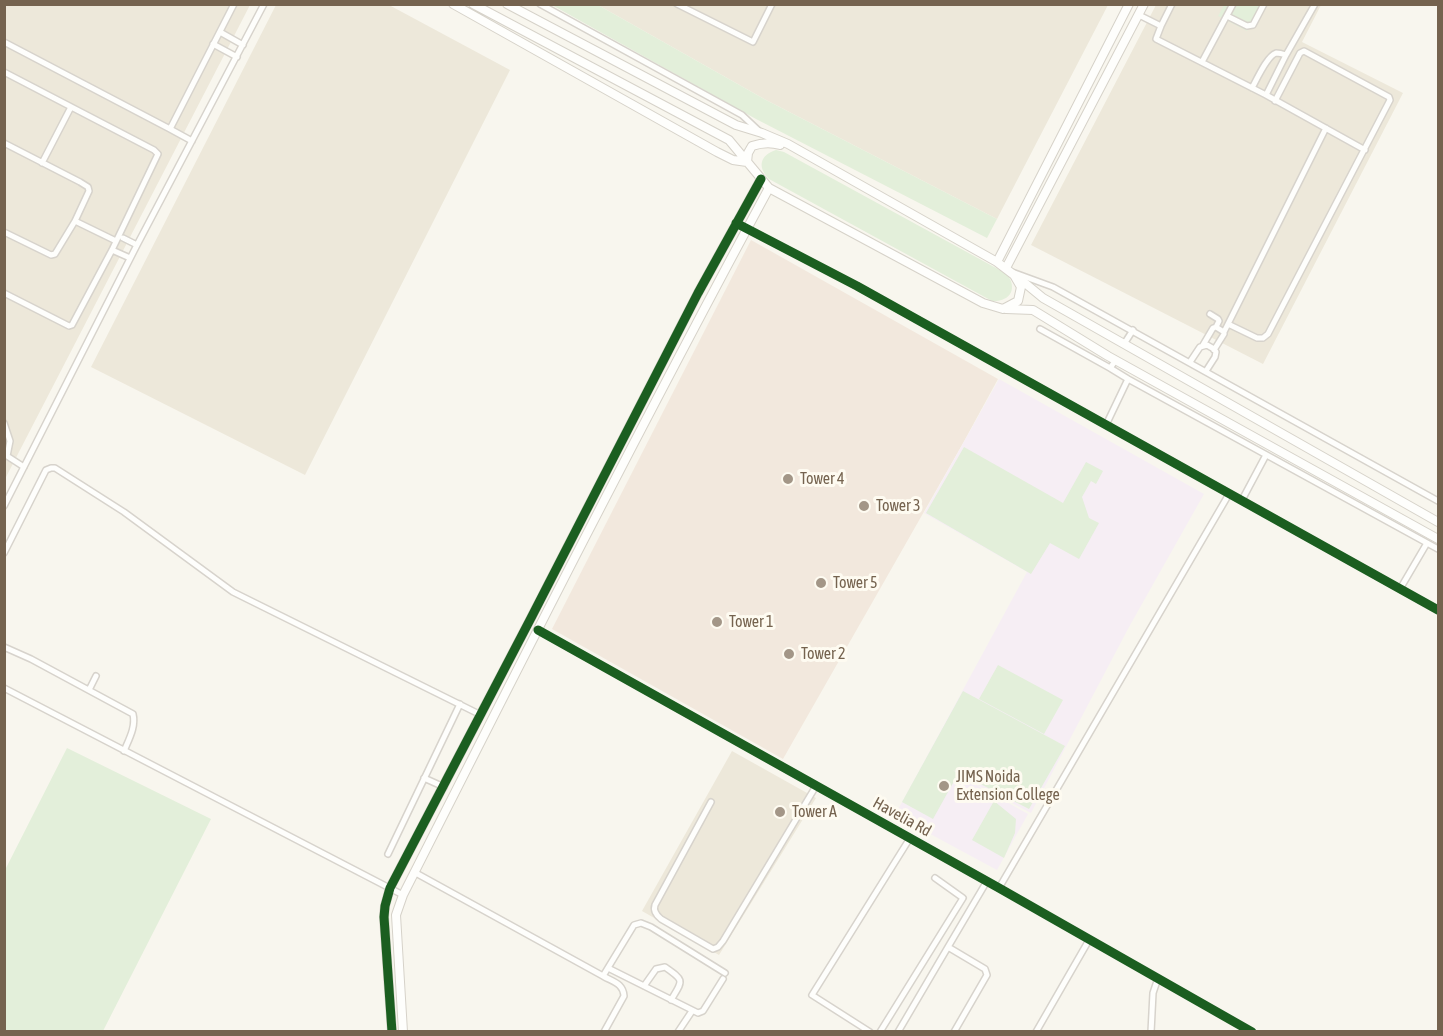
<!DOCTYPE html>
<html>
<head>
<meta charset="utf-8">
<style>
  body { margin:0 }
  #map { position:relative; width:1443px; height:1036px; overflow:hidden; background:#f8f6ee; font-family:"Asap Condensed",sans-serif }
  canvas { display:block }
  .frame { position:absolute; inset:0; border:6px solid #75634f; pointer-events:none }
</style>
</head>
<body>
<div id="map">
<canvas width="1443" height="1036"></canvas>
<div class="frame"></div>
</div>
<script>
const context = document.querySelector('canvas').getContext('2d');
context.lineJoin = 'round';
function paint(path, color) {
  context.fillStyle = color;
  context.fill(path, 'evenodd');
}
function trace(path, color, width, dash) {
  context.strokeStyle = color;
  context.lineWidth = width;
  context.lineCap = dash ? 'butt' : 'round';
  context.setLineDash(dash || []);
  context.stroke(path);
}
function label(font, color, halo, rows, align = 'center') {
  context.font = font + ' "Asap Condensed",sans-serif';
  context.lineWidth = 6;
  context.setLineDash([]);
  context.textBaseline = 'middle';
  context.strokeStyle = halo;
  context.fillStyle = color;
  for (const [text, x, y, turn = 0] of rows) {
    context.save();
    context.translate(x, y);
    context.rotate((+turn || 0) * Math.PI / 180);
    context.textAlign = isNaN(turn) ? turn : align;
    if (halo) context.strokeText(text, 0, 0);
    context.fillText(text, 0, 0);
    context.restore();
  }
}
const residential = new Path2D(`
  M 5,5 L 250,5 L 5,479 Z
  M 276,5 L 389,5 L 510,70 L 305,475 L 91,367 Z
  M 598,5 L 1108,5 L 997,219 L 766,100 Z
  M 1156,5 L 1321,5 L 1302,42 L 1403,93 L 1263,364 L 1031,245 Z
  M 732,751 L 816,798 L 719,955 L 642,911 Z`);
const commercial = new Path2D(`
  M 751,240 L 998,379 L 962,445 L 783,759 L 552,629 Z`);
const education = new Path2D(`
  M 999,379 L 1204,494 L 1129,627 L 1031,813 L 962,777 L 1028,814 L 997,870 L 895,815 L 1027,572 L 924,513 Z`);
const green = new Path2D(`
  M 552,5 L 598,5 L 766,100 L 997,219 L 987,238 L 756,119 Z
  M 1224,5 L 1261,5 L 1247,31 L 1218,16 Z
  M 776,150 L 784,152 L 1007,274 C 1018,289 1010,302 992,301 L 769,179 C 757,167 760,155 776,150 Z
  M 964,447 L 1063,503 L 1086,462 L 1103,471 L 1096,484 L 1091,481 L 1082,497 L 1089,518 L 1099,523 L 1079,559 L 1050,543 L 1031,574 L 926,513 Z
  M 998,665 L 1063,700 L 1044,734 L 979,699 Z
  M 963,691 L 1065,746 L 1029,809 L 953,770 L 958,774 L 933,819 L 902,802 Z
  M 67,748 L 211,819 L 103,1031 L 5,1031 L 5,870 Z
  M 994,801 L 1016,819 L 1015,833 L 1004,858 L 972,840 Z`);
const street = new Path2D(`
  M 540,4 L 742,115 L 759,131
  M 677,4 L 753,42 L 772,4
  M 1139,15 L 1161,26 L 1156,39 L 1266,95 L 1365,150
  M 1227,16 L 1247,26 L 1253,25 L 1264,4
  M 1161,26 L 1172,4
  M 220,32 L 243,45
  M 4,42 L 170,129 L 234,4
  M 213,44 L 237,57
  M 1202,62 L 1233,4
  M 4,72 L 154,150 L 158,154 L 112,250 L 72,325 L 69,326 L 4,293
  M 1252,88 C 1257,79 1267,56 1276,53 C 1279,53 1283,54 1286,55
  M 1266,95 L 1286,55 L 1315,4
  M 170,129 L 192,141
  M 4,143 L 80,182 L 88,187 L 89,191 L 75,221 L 55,254 L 51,255 L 4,232
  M 42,163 L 71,107
  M 75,221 L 116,241
  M 736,223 L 857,286 L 1438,610
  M 123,238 L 137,245
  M 112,250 L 130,258
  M 1012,272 L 1053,287 L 1438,501
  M 1210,314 L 1218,319 L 1219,321 L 1216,327
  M 1228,324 L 1257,338 L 1263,338 L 1268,334 L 1390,100 L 1389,97 L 1304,51 L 1300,53 L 1275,101
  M 1040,329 L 1110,368
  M 1224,332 L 1326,128
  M 1124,344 L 1133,330
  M 1203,345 L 1213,328 L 1216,327 L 1224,332 L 1224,334 L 1214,350
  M 1116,360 L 1110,368 L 1128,379 L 1438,549
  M 1190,362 L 1200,347 L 1207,345 L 1214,349 L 1216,352 L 1215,357 L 1206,371
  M 4,423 L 10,441 L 7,456 L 24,467
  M 1106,425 L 1128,379
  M 1242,500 L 1266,455
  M 4,506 L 137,245 L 264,4
  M 4,553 L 46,470 L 51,468 L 55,468 L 124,512 L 233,592 L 481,715
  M 1400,589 L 1427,543
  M 538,630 L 999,888 L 1252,1032
  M 4,647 L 31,659 L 133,714 C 136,727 129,739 124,751
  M 4,688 L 403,895
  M 89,690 L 96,676
  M 424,778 L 444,787
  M 711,802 L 655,905 C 653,911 656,915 661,919 L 713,949 L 718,947 L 723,941 L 816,786
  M 388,854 L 460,704
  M 414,872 L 603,976 L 634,925 L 641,923 L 651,927 L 725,973
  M 999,888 L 1229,494
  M 608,968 L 698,1013 L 703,1011 L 723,979
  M 603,976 C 613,982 623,983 624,996 L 604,1032
  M 644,986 L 656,969 L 665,967 C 685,981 683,980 671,1000
  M 678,1032 L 692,1011
  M 870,1032 L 812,995 L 910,838
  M 880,1032 L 963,898 L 935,878
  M 898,1032 L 948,947
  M 954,1032 L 987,975 L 985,969 L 948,947 L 987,881
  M 1036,1032 L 1089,940
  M 1151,1032 L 1153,993 L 1158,978`);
const secondary = new Path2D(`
  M 453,4 L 717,152 L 733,160 L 747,162
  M 473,4 L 729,140 L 769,188 L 983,303 L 1003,309 L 1018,301 L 1021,287 L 1014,275 L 997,262 L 788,144 L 762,133 L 736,125 L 507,4
  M 747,162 L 748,153 L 752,146 C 761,143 770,142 780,145
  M 997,262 L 1129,4
  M 1006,268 L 1144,4
  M 1020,279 L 1043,298 L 1438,522
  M 1006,309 L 1033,310 L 1108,356 L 1438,539
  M 392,1032 L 384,917 L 385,906 L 390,888 L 531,618 L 698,293 L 761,179
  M 403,1032 L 396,915 L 403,895 C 523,658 643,421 769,188`);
const cycleway = new Path2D(`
  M 736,223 L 857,286 L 1438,610
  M 538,630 L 999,888 L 1252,1032
  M 392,1032 L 384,917 L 385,906 L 390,888 L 531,618 L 698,293 L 761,179`);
const markers = [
  [788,479,6,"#a39687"],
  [864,506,6,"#a39687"],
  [821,583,6,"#a39687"],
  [717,622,6,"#a39687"],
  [789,654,6,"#a39687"],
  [944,786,6,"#a39687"],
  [780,812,6,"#a39687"]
];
const poiNames = [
  ["Tower 4",800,479],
  ["Tower 3",876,506],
  ["Tower 5",833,583],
  ["Tower 1",729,622],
  ["Tower 2",801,654],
  ["JIMS Noida",956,777],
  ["Extension College",956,795],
  ["Tower A",792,812]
];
const streetNames = [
  ["Havelia Rd",902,817,29]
];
paint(residential, '#ede8da');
paint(commercial, '#f2e8dd');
paint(education, '#f6eef4');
paint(green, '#e3efda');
trace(street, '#d7d3cc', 8);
trace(secondary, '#d6d2c9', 10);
trace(street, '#fefefc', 5);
trace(secondary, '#fefefc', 8);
trace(cycleway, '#1b5e20', 9);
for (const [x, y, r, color] of markers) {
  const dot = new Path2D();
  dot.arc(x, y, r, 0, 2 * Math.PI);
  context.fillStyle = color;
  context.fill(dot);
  trace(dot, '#fefbf1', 2);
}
label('16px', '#75634f', '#fefbf1', poiNames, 'left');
label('16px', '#75634f', '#fefbf1', streetNames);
</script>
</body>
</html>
